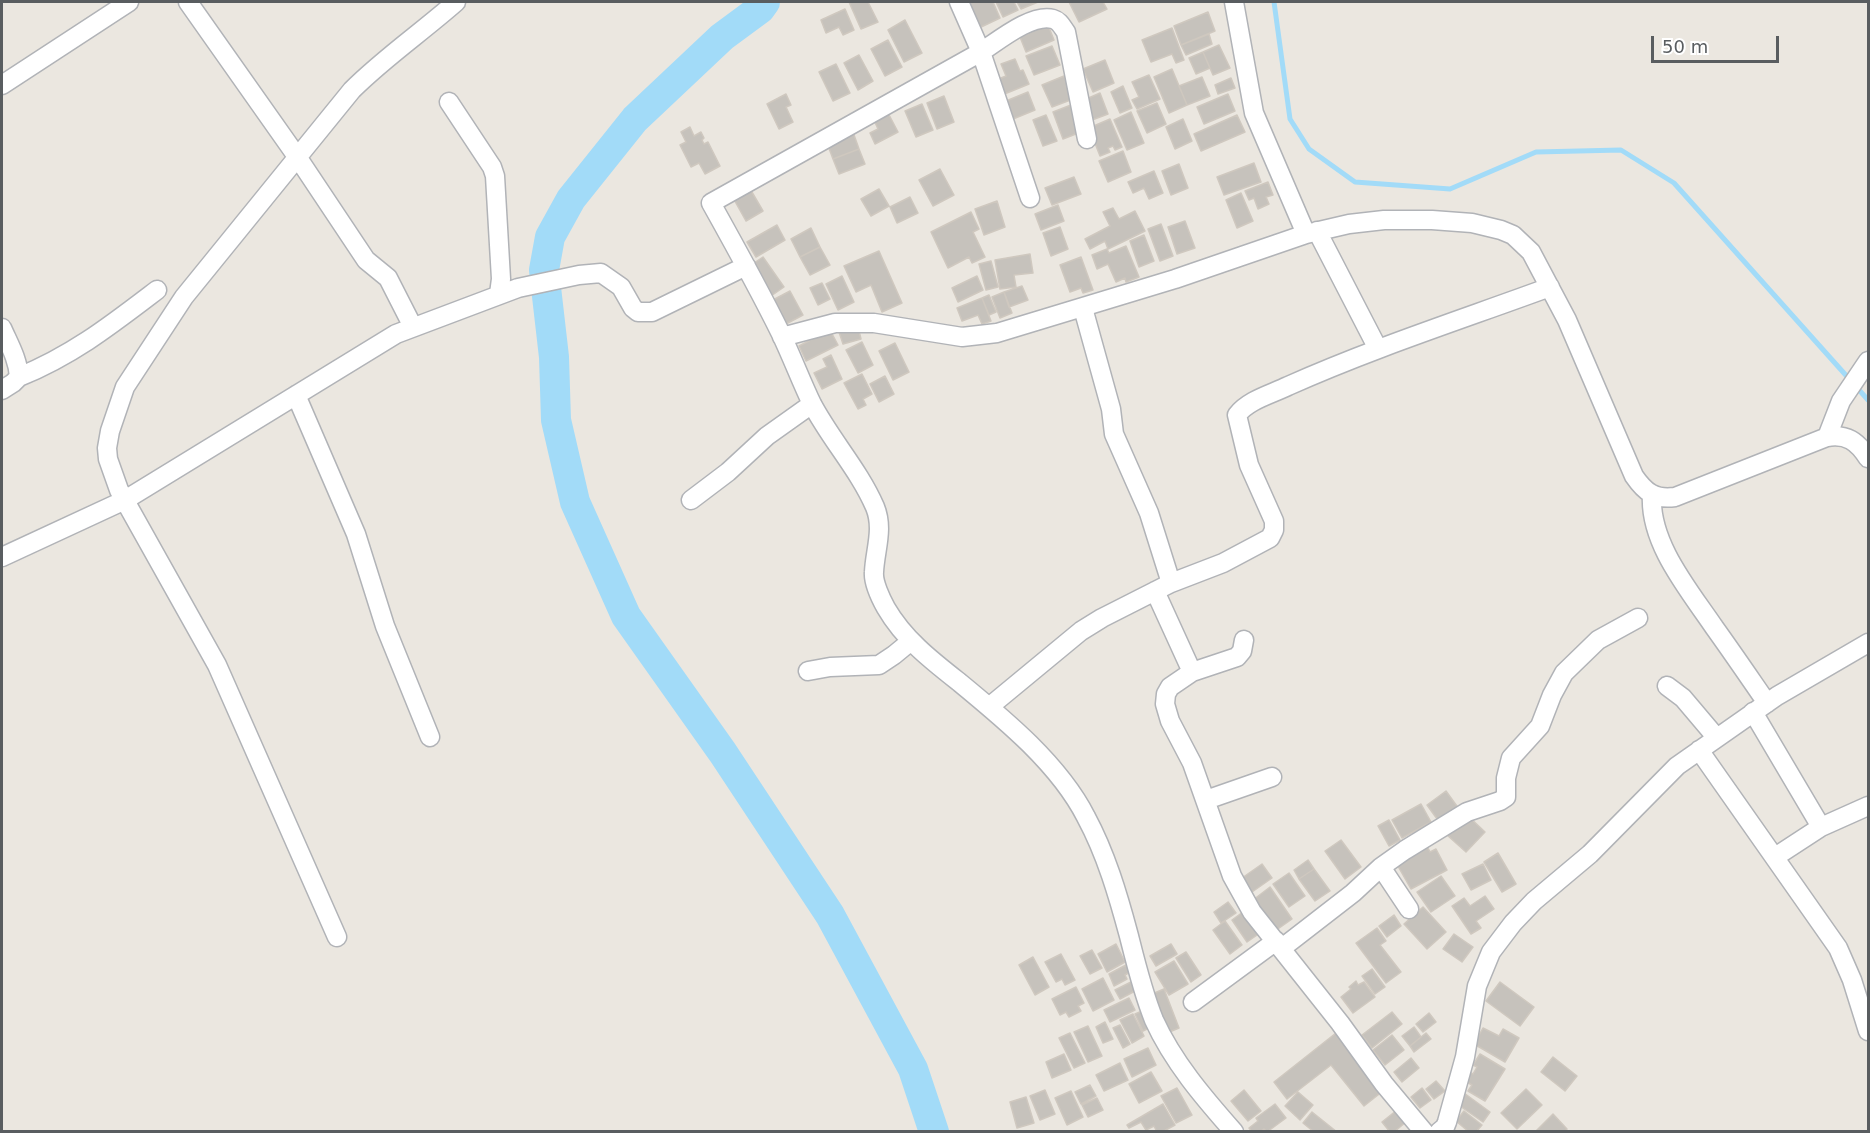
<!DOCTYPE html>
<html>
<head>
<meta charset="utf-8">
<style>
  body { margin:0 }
  #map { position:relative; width:1870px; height:1133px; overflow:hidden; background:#ebe7e0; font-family:"DejaVu Sans",sans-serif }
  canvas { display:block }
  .frame { position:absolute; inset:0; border:3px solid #595d60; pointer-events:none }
  .scale { position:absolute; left:1651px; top:36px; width:128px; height:27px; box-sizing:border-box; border:3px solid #595d60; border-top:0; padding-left:8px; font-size:18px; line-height:21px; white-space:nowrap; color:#595d60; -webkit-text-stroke:4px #fff; paint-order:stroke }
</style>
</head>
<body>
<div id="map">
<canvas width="1870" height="1133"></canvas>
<div class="frame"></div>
<div class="scale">50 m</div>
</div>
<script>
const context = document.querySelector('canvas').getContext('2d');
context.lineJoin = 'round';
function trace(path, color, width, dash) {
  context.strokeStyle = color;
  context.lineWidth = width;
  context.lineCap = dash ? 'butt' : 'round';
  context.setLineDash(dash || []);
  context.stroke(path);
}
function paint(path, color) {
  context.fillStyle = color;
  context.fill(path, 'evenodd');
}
const stream = new Path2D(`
  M 1274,2 L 1290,119 L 1309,149 L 1355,182 L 1450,189 L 1536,152 L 1621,150 L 1674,183 L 1868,400`);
const river = new Path2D(`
  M 765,2 L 760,9 L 722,37 L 635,119 L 571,199 L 550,237 L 544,270 L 554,357 L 556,420 L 575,502 L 626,616 L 723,753 L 830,915 L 913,1069 L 934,1132`);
const building = new Path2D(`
  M 849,2 L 868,2 L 878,22 L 861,29 Z
  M 967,2 L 993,2 L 1000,18 L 979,28 Z
  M 996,2 L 1014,2 L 1018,10 L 1003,17 Z
  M 1017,2 L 1038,2 L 1021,9 Z
  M 1069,2 L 1103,2 L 1107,9 L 1079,22 Z
  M 845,9 L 854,30 L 843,35 L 839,27 L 826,33 L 821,20 Z
  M 1208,12 L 1215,31 L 1181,45 L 1174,26 Z
  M 905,20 L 922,53 L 904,62 L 888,30 Z
  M 1036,22 L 1039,29 L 1048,25 L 1054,40 L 1026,52 L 1020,37 L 1032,32 L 1029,25 Z
  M 1172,28 L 1184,60 L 1176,63 L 1172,54 L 1151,62 L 1142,40 Z
  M 1209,34 L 1212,44 L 1186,55 L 1181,45 Z
  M 888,40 L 902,67 L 885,76 L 871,49 Z
  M 1219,45 L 1230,68 L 1213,75 L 1203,52 Z
  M 1052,46 L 1060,65 L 1034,75 L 1026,56 Z
  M 1203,52 L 1210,68 L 1196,74 L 1189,58 Z
  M 859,55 L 873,81 L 858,90 L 844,63 Z
  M 1015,59 L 1020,71 L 1023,70 L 1029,84 L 1002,95 L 996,80 L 1006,76 L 1001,64 Z
  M 1105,60 L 1114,83 L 1093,92 L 1083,69 Z
  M 836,64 L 850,93 L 833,101 L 819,72 Z
  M 1172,69 L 1187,105 L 1169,113 L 1154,77 Z
  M 1149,75 L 1160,99 L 1137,109 L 1132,100 L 1139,97 L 1132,82 Z
  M 1064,76 L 1073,99 L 1052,107 L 1042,85 Z
  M 1202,77 L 1210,96 L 1187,105 L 1179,86 Z
  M 1231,78 L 1235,88 L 1218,94 L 1215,85 Z
  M 1123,86 L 1132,108 L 1120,113 L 1111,92 Z
  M 1028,92 L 1035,110 L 1013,119 L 1006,101 Z
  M 1100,93 L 1108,114 L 1092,120 L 1084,100 Z
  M 786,94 L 791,105 L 786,107 L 793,122 L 779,129 L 767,104 Z
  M 1228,94 L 1235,111 L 1204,124 L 1197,107 Z
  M 944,96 L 954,122 L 937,129 L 927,103 Z
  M 1157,103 L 1166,124 L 1147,133 L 1137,111 Z
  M 922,104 L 933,130 L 916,137 L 905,111 Z
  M 1071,105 L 1081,132 L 1063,139 L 1053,112 Z
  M 887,111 L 898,132 L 875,144 L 870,133 L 878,129 L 873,118 Z
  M 1131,112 L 1144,143 L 1127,150 L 1114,120 Z
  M 1046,115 L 1057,141 L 1043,146 L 1033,120 Z
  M 1237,115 L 1245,132 L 1201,151 L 1194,134 Z
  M 1110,119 L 1122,147 L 1115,150 L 1113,146 L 1108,148 L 1110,152 L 1100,156 L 1089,128 Z
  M 1183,119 L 1192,141 L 1175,149 L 1166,127 Z
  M 690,127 L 694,136 L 701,132 L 704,138 L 702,140 L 704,144 L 708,142 L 720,166 L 705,174 L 699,163 L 691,167 L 680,145 L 686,142 L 681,132 Z
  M 853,132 L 859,149 L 833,159 L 827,143 Z
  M 859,149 L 865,164 L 839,174 L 833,159 Z
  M 1123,151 L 1131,172 L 1108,182 L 1099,161 Z
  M 1254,163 L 1261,182 L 1224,195 L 1217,177 Z
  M 1179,164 L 1188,188 L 1171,195 L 1162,171 Z
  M 940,169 L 954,195 L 933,206 L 919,180 Z
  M 1154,171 L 1163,193 L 1149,199 L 1144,188 L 1133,193 L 1128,182 Z
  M 1074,177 L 1081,194 L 1052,205 L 1045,188 Z
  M 1268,182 L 1273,195 L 1266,197 L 1269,204 L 1258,209 L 1254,198 L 1249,200 L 1245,191 Z
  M 749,187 L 763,211 L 746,221 L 732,196 Z
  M 879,189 L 889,206 L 871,216 L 861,199 Z
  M 1241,193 L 1253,221 L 1237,228 L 1226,200 Z
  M 910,197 L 918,213 L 897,223 L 890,207 Z
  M 997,201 L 1005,227 L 984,235 L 975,209 Z
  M 1058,205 L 1064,221 L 1041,230 L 1035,214 Z
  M 1113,208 L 1119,219 L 1135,211 L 1145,231 L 1108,249 L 1105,241 L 1090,249 L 1085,239 L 1110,226 L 1103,212 Z
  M 971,212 L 979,229 L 973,232 L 985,257 L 972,263 L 969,257 L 948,268 L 931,232 Z
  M 1185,221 L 1195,248 L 1177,254 L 1168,227 Z
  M 1161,224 L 1173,256 L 1160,261 L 1148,229 Z
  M 777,225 L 785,240 L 756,257 L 747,242 Z
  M 1060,227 L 1068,249 L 1051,256 L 1043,233 Z
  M 811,228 L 820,247 L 800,257 L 791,239 Z
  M 1144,235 L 1154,261 L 1139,267 L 1130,241 Z
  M 1126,246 L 1139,277 L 1126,282 L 1125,278 L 1116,282 L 1108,264 L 1097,269 L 1092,255 L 1107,249 L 1109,253 Z
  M 820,247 L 830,265 L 810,275 L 800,257 Z
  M 879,251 L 902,303 L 882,312 L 871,285 L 856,292 L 844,266 Z
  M 1030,254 L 1033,273 L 1014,275 L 1016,287 L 1000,289 L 995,260 Z
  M 763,257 L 784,287 L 771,296 L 751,265 Z
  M 1081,257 L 1093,290 L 1083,293 L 1081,288 L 1070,292 L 1060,265 Z
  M 991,261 L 998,287 L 986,290 L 979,264 Z
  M 842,276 L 854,302 L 838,310 L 826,284 Z
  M 977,276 L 983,290 L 958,302 L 952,288 Z
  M 822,283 L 830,299 L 818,305 L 810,288 Z
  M 1022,286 L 1028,300 L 1009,307 L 1004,292 Z
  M 790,291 L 803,315 L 784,325 L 771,301 Z
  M 1004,292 L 1012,313 L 1000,318 L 992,297 Z
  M 989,295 L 996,312 L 989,315 L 982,298 Z
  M 982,298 L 991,321 L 982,324 L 978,315 L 962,321 L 957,308 Z
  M 858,327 L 861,339 L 843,344 L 839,332 Z
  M 830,330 L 838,345 L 806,361 L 799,346 Z
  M 862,342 L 873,365 L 858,373 L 846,350 Z
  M 895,343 L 909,372 L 893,380 L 879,351 Z
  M 831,355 L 842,379 L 822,389 L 814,373 L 827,367 L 823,359 Z
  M 862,374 L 872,394 L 863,399 L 866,405 L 858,409 L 844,383 Z
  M 885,376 L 894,394 L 879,402 L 870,384 Z
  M 1446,791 L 1459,809 L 1440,823 L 1427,805 Z
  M 1421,804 L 1431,822 L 1402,838 L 1392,820 Z
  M 1466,814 L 1485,832 L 1466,852 L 1447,835 Z
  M 1389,820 L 1400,840 L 1389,846 L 1378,826 Z
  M 1341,840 L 1361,867 L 1345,879 L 1325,851 Z
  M 1426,844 L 1430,852 L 1436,849 L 1447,870 L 1411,889 L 1395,861 Z
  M 1498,853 L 1516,884 L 1502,892 L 1484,862 Z
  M 1308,860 L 1314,869 L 1299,879 L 1294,870 Z
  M 1262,864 L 1272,878 L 1252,892 L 1242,878 Z
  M 1483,864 L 1491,880 L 1471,890 L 1462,874 Z
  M 1314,869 L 1330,891 L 1315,901 L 1299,879 Z
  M 1289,873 L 1305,896 L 1289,907 L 1273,884 Z
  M 1441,876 L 1455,896 L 1431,912 L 1417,892 Z
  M 1270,887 L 1292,919 L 1275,931 L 1253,900 Z
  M 1485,896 L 1494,909 L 1476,921 L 1481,928 L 1471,934 L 1452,906 L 1464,898 L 1470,906 Z
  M 1228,902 L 1236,913 L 1221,923 L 1214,912 Z
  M 1423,907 L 1446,932 L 1427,949 L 1404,924 Z
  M 1247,909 L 1263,931 L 1247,942 L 1232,920 Z
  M 1394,915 L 1401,926 L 1387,937 L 1379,926 Z
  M 1225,921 L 1242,945 L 1230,954 L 1213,930 Z
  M 1377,928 L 1386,941 L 1380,945 L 1401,972 L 1386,983 L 1356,943 Z
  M 1454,934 L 1473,947 L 1462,962 L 1443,949 Z
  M 1116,944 L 1125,962 L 1107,972 L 1098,954 Z
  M 1171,944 L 1177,954 L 1156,966 L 1150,956 Z
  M 1092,950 L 1102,968 L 1090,974 L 1080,956 Z
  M 1186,952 L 1201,975 L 1191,982 L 1176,958 Z
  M 1061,954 L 1075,980 L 1065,985 L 1062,979 L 1056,982 L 1045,962 Z
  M 1033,957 L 1049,987 L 1035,995 L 1019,965 Z
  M 1174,961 L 1188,984 L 1169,995 L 1155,972 Z
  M 1126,965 L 1130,972 L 1125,975 L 1127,979 L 1114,986 L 1109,974 Z
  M 1372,969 L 1385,987 L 1375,994 L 1362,976 Z
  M 1103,978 L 1114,1000 L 1093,1011 L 1082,989 Z
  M 1356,981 L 1358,985 L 1364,982 L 1375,997 L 1353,1013 L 1341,997 L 1351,989 L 1349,987 Z
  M 1131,982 L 1135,991 L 1120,999 L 1115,990 Z
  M 1500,982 L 1534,1007 L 1520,1026 L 1486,1001 Z
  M 1076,987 L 1084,1003 L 1078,1006 L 1081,1011 L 1069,1017 L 1066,1012 L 1060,1015 L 1052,999 Z
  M 1164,989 L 1179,1028 L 1167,1033 L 1152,994 Z
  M 1129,998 L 1135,1010 L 1110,1022 L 1104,1010 Z
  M 1147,1009 L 1155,1025 L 1143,1031 L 1135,1014 Z
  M 1392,1012 L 1402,1024 L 1372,1048 L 1362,1035 Z
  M 1429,1013 L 1436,1022 L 1423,1032 L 1416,1024 Z
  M 1133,1014 L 1144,1036 L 1132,1043 L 1120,1020 Z
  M 1105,1022 L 1113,1039 L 1103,1043 L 1096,1027 Z
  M 1120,1025 L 1130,1044 L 1123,1048 L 1113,1028 Z
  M 1088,1026 L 1102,1056 L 1088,1062 L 1074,1032 Z
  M 1414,1027 L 1421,1037 L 1410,1046 L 1402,1036 Z
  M 1483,1028 L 1499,1036 L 1503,1029 L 1519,1038 L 1505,1062 L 1474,1044 Z
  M 1070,1033 L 1085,1063 L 1074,1068 L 1059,1038 Z
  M 1336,1033 L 1383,1091 L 1364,1106 L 1331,1065 L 1287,1099 L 1274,1082 Z
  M 1426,1033 L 1431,1039 L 1414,1052 L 1410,1046 Z
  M 1392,1035 L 1404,1050 L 1385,1065 L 1373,1050 Z
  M 1148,1048 L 1156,1065 L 1132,1077 L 1124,1059 Z
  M 1064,1054 L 1071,1070 L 1052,1078 L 1046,1062 Z
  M 1480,1054 L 1505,1069 L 1485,1101 L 1468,1091 L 1472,1085 L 1465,1081 L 1470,1072 L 1473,1074 L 1477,1067 L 1473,1065 Z
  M 1553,1057 L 1577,1076 L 1565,1091 L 1541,1072 Z
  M 1411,1058 L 1419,1068 L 1402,1082 L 1394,1072 Z
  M 1120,1063 L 1128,1080 L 1104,1091 L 1096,1075 Z
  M 1151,1072 L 1162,1091 L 1139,1103 L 1129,1084 Z
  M 1436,1081 L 1445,1091 L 1434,1099 L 1426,1089 Z
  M 1090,1085 L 1096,1096 L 1081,1104 L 1075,1092 Z
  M 1177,1088 L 1192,1115 L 1176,1123 L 1161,1096 Z
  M 1422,1088 L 1431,1100 L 1420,1108 L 1411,1097 Z
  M 1526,1089 L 1542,1105 L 1517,1129 L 1501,1113 Z
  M 1045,1090 L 1055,1114 L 1040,1120 L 1030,1096 Z
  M 1244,1090 L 1261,1111 L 1248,1121 L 1231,1101 Z
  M 1071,1091 L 1083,1117 L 1067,1125 L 1055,1098 Z
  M 1298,1092 L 1313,1105 L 1300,1120 L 1285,1106 Z
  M 1464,1093 L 1490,1112 L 1483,1122 L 1457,1104 Z
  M 1026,1097 L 1034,1123 L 1017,1128 L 1010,1102 Z
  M 1097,1098 L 1103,1110 L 1088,1117 L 1082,1105 Z
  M 1163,1104 L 1175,1125 L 1162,1132 L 1157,1132 L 1154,1126 L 1146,1130 L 1141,1122 L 1129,1128 L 1127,1125 Z
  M 1275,1104 L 1286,1118 L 1267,1132 L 1264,1129 L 1260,1132 L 1252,1132 L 1249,1128 L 1258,1121 L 1256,1118 Z
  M 1397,1110 L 1406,1122 L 1394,1132 L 1390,1132 L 1382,1122 Z
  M 1464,1111 L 1482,1125 L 1476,1132 L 1469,1132 L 1456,1121 Z
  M 1312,1112 L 1337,1132 L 1314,1132 L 1303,1123 Z
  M 1553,1114 L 1567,1129 L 1565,1132 L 1535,1132 Z`);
const minor = new Path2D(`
  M 188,2 L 298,158 L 366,260 L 388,278 L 413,327
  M 959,2 L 981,52 L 1030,198
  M 1234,2 L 1254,113 L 1306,234
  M 2,85 L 129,2
  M 449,102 L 492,167 L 495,176 L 501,279 L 499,294
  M 1087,139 L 1066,32 C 1062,27 1060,21 1053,19 C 1032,13 998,41 981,52 L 711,203 C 735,246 759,289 781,334 C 792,357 801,381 812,404 C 831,440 859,470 875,507 C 884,529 875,550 874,572 C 873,582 881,599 886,608 C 904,639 931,660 959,682 C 1004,719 1059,764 1086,817 C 1106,854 1118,895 1129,936 C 1136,964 1143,993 1154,1020 C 1173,1062 1204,1098 1234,1132
  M 1317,231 L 1378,349
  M 1083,308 L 1111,409 L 1114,434 L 1149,513 L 1171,583
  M 2,328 C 9,344 18,359 19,377 L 13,383 L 2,390
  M 782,337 L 835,323 L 874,323 L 962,337 L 997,333 L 1175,279 L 1306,234 L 1349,224 L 1384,220 L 1432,220 L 1472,223 L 1501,230 L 1513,235 L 1531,252 L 1567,320 L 1634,476 C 1645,492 1655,500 1675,497 L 1827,437 C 1847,434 1857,441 1868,458
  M 19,377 C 73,355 111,325 157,290
  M 296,395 L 356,534 L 385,626 L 430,737
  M 1827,437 L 1841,401 L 1868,361
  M 1652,495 C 1649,543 1689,590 1714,627 C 1732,652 1749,677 1767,703
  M 691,500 L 728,472 L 767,436 L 812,404
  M 2,557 L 125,500 L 396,334 L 518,288 L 579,275 L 601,273 L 621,287 L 633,308 L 638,312 L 652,312 L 746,266
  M 1155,591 L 1192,672 L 1170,687 L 1166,694 L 1165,704 L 1170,721 L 1192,763 L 1232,876 L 1252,912 L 1340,1023 L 1384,1084 L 1424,1132
  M 808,671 L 830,667 L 879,665 L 894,655 L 911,641
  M 1192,672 L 1237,657 L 1242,651 L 1244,640
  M 1667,686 L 1683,698 L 1716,737
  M 989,707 L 1081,631 L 1102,618 L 1171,583 L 1223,563 L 1270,538 L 1274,530 L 1274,521 L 1249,465 L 1237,415 C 1248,400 1272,394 1288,386 C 1373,348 1463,319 1550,287
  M 1753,712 L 1821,827
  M 1699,750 L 1838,948 L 1852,980 L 1868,1031
  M 1206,800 L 1272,777
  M 1775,857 L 1821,827 L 1868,806
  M 1381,867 L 1409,909
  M 337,937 L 217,665 L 119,490 L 108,459 L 107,448 L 110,431 L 125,387 L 184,297 L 352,90 C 384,58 422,32 456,2
  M 1282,948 L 1353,893 L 1381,867 L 1405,850 L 1467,812 L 1500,801 L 1506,797 L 1506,778 L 1511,758 L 1540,726 L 1552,695 L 1564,673 L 1598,640 L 1638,618
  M 1193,1002 L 1276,941
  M 1439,1132 L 1445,1127 L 1447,1122 L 1465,1057 L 1477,986 L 1491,952 L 1513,923 L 1534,901 L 1590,854 L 1677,766 L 1777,696 L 1868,643`);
trace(stream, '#a2dbf8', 5);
trace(river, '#a2dbf8', 30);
paint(building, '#c6c2bc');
trace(building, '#cfc8bf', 1.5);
trace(minor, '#b1b3b7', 21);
trace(minor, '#fff', 18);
</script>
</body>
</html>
